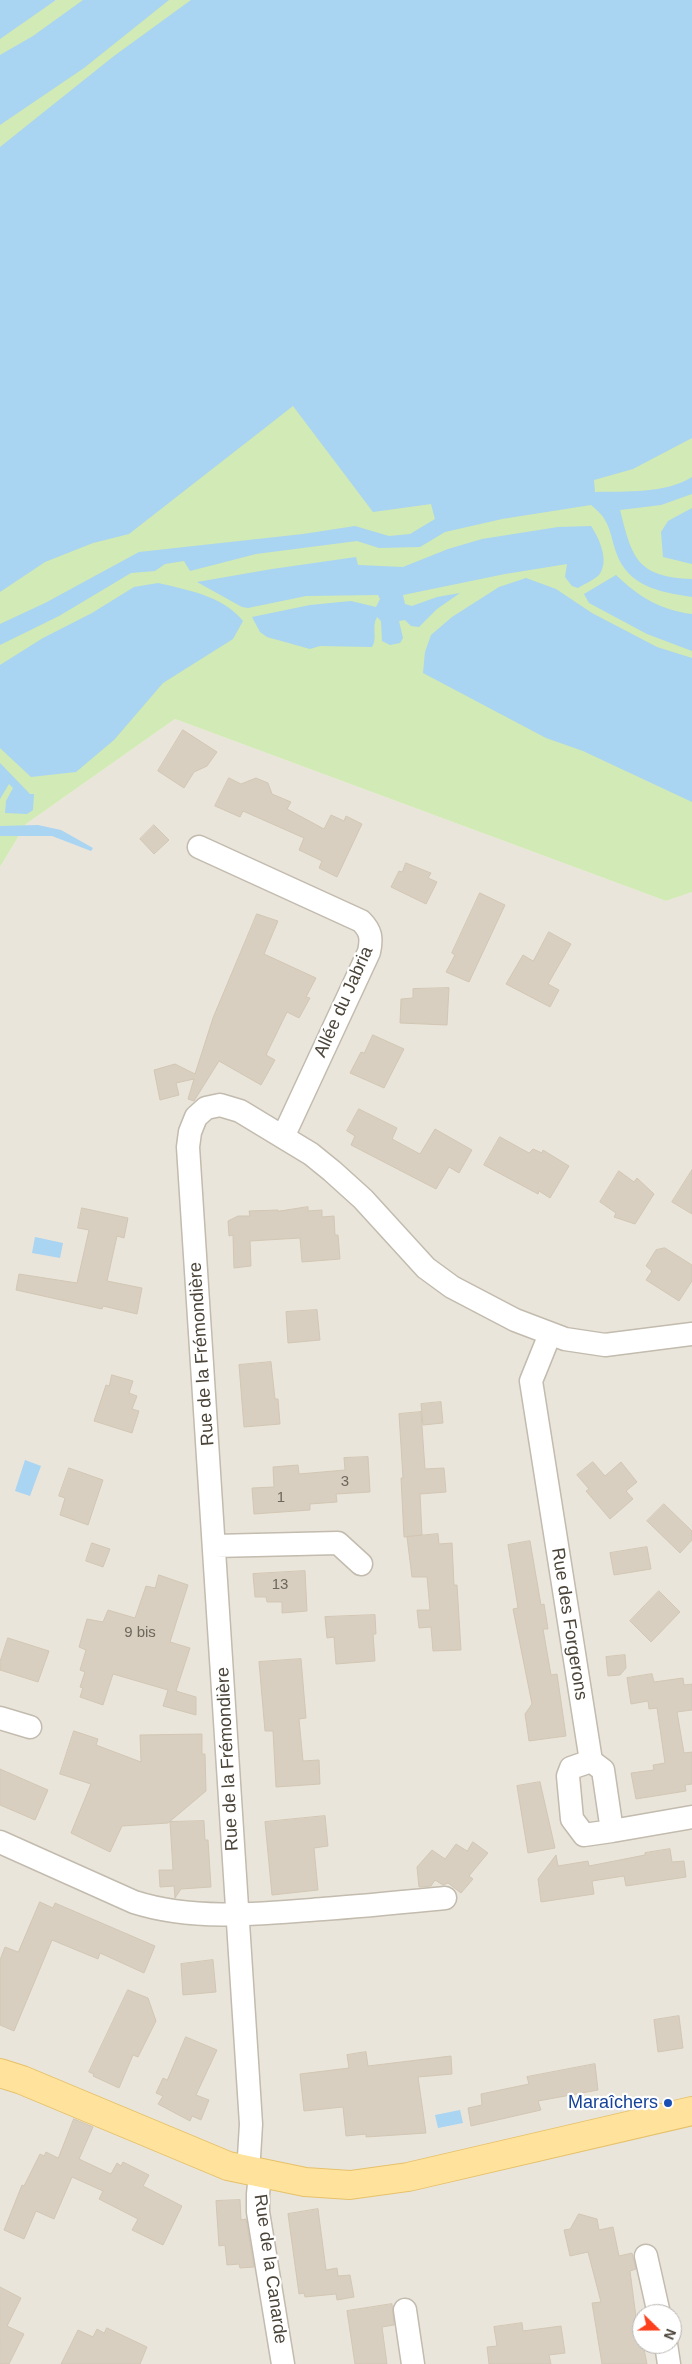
<!DOCTYPE html>
<html>
<head>
<meta charset="utf-8">
<style>
  body { margin:0 }
  #map { position:relative; width:692px; height:2364px; overflow:hidden; background:#f6f3ec; font-family:Arial,sans-serif }
  canvas { display:block }
  .north { position:absolute; left:632px; top:2304px; width:50px; height:50px; box-sizing:border-box; background:#fff; border:1px solid #b7b4b0; border-radius:50%; rotate:112deg; font-size:14px; font-weight:700; line-height:20px; text-align:center; color:#4b4439 }
  .north::after { content:''; display:block; margin:auto; width:18px; height:22px; background:#fc3f1d; clip-path:polygon(50% 0,100% 100%,50% 72%,0 100%) }
</style>
</head>
<body>
<div id="map">
<canvas width="692" height="2364"></canvas>
<div class="north">N</div>
</div>
<script>
const context = document.querySelector('canvas').getContext('2d');
context.lineJoin = 'round';
function paint(path, color) {
  context.fillStyle = color;
  context.fill(path, 'evenodd');
}
function trace(path, color, width, dash) {
  context.strokeStyle = color;
  context.lineWidth = width;
  context.lineCap = dash ? 'butt' : 'round';
  context.setLineDash(dash || []);
  context.stroke(path);
}
function label(font, color, halo, rows, align = 'center') {
  context.font = font + ' Arial,sans-serif';
  context.lineWidth = 4.5;
  context.setLineDash([]);
  context.textBaseline = 'middle';
  context.strokeStyle = halo;
  context.fillStyle = color;
  for (const [text, x, y, turn = 0] of rows) {
    context.save();
    context.translate(x, y);
    context.rotate((+turn || 0) * Math.PI / 180);
    context.textAlign = isNaN(turn) ? turn : align;
    if (halo) context.strokeText(text, 0, 0);
    context.fillText(text, 0, 0);
    context.restore();
  }
}
const residential = new Path2D(`
  M 175,719 L 666,901 L 692,892 L 692,2364 L 0,2364 L 0,867 L 26,824 ZM 642,2314 L 672,2314 L 672,2344 L 642,2344 Z`);
const green = new Path2D(`
  M 56,0 L 692,0 L 692,892 L 666,901 L 175,719 L 26,824 L 0,867 L 0,35 Z`);
const water = new Path2D(`
  M 0,0 L 56,0 L 0,39 Z
  M 83,0 L 169,0 L 84,68 L 0,125 L 0,55 L 33,36 Z
  M 191,0 L 692,0 L 692,438 L 633,469 L 594,480 L 595,492 C 626,491 665,494 692,477 L 692,494 L 661,505 L 620,510 C 632,557 636,577 692,579 L 692,597 C 660,592 628,587 616,552 C 609,530 610,520 591,505 L 502,519 L 445,532 L 420,547 L 379,548 L 357,541 L 256,554 L 190,571 L 184,561 L 165,564 L 155,571 L 131,573 L 59,616 L 0,645 L 0,624 L 45,603 L 139,552 L 303,534 L 355,526 L 389,536 L 410,534 L 435,519 L 431,504 L 373,512 L 293,406 L 129,534 L 93,543 L 45,562 L 0,592 L 0,147 L 114,56 Z
  M 692,508 L 692,564 L 663,557 L 661,532 L 668,521 Z
  M 591,526 C 599,538 610,561 599,575 C 594,580 584,584 578,588 L 572,586 L 565,577 L 567,564 L 505,574 L 403,595 L 405,604 L 412,606 L 437,597 L 460,593 L 437,609 L 419,627 L 411,626 L 405,620 L 399,621 L 403,638 L 400,643 L 390,645 L 382,641 L 381,621 L 377,617 C 371,627 378,638 372,647 L 320,646 L 310,649 L 267,637 L 260,632 L 252,617 L 310,605 L 351,601 L 376,607 L 380,599 L 378,595 L 306,596 L 248,608 L 242,607 L 197,582 L 272,569 L 356,557 L 358,565 L 403,567 L 448,549 L 482,539 L 558,527 Z
  M 616,575 C 639,597 660,610 692,614 L 692,651 L 647,634 L 589,603 L 584,594 Z
  M 526,578 L 556,589 L 592,613 L 657,647 L 692,658 L 692,802 L 583,751 L 546,738 L 423,673 L 425,652 L 431,635 L 452,617 L 499,587 Z
  M 158,583 C 188,590 223,596 243,621 L 233,639 L 163,683 L 114,740 L 76,772 L 31,777 L 0,748 L 0,665 L 43,638 L 92,613 L 134,587 Z
  M 0,763 L 30,794 L 34,794 L 33,810 L 27,814 L 5,813 L 6,801 L 13,788 L 9,784 L 0,799 Z
  M 38,825 L 61,830 L 93,848 L 91,851 L 52,836 L 0,836 L 0,826 Z
  M 35,1237 L 63,1243 L 60,1258 L 32,1253 Z
  M 25,1460 L 41,1466 L 30,1496 L 15,1491 Z
  M 460,2110 L 463,2123 L 438,2128 L 435,2115 Z`);
const building = new Path2D(`
  M 183,730 L 217,752 L 207,766 L 194,772 L 184,788 L 158,771 Z
  M 229,778 L 241,784 L 256,778 L 268,783 L 272,794 L 291,802 L 287,809 L 324,829 L 331,815 L 344,821 L 346,816 L 362,824 L 337,877 L 319,868 L 322,861 L 299,850 L 304,838 L 243,811 L 240,817 L 215,806 Z
  M 154,825 L 169,840 L 154,854 L 140,839 Z
  M 406,863 L 431,873 L 428,878 L 437,882 L 426,904 L 391,887 L 399,871 L 402,872 Z
  M 480,893 L 505,905 L 469,982 L 446,972 L 455,955 L 452,953 Z
  M 257,914 L 278,921 L 264,954 L 316,978 L 306,997 L 310,998 L 299,1018 L 287,1012 L 266,1055 L 275,1060 L 261,1085 L 219,1061 L 194,1101 L 188,1099 L 194,1079 L 176,1083 L 179,1095 L 160,1100 L 154,1070 L 175,1064 L 195,1074 L 213,1018 Z
  M 549,932 L 571,944 L 548,984 L 559,990 L 550,1007 L 506,984 L 523,955 L 533,961 Z
  M 449,988 L 447,1025 L 400,1023 L 401,999 L 413,998 L 413,989 Z
  M 373,1035 L 404,1049 L 384,1088 L 350,1073 L 361,1052 L 364,1053 Z
  M 359,1109 L 397,1128 L 392,1139 L 420,1154 L 435,1129 L 472,1150 L 459,1173 L 449,1167 L 436,1189 L 351,1145 L 355,1136 L 347,1131 Z
  M 500,1137 L 529,1153 L 533,1149 L 542,1153 L 543,1150 L 569,1166 L 550,1198 L 539,1191 L 538,1194 L 484,1165 Z
  M 692,1170 L 692,1214 L 672,1202 Z
  M 619,1171 L 634,1182 L 637,1178 L 654,1194 L 635,1224 L 614,1217 L 616,1213 L 600,1202 Z
  M 308,1207 L 308,1211 L 322,1210 L 322,1217 L 334,1216 L 335,1235 L 338,1235 L 340,1259 L 302,1262 L 300,1238 L 250,1241 L 251,1266 L 234,1268 L 233,1235 L 229,1236 L 228,1221 L 238,1216 L 250,1216 L 249,1211 L 278,1210 L 278,1211 Z
  M 82,1208 L 128,1218 L 124,1238 L 117,1236 L 107,1281 L 142,1288 L 137,1314 L 103,1306 L 102,1309 L 16,1290 L 19,1274 L 77,1283 L 89,1230 L 78,1228 Z
  M 665,1248 L 692,1265 L 692,1281 L 679,1301 L 646,1280 L 652,1271 L 646,1266 L 656,1250 Z
  M 317,1310 L 320,1340 L 288,1343 L 286,1312 Z
  M 271,1362 L 275,1399 L 278,1399 L 280,1424 L 244,1427 L 239,1365 Z
  M 112,1375 L 133,1381 L 129,1393 L 137,1396 L 132,1409 L 139,1411 L 132,1433 L 94,1421 L 106,1385 L 109,1386 Z
  M 441,1402 L 443,1423 L 423,1425 L 421,1404 Z
  M 421,1412 L 425,1469 L 444,1468 L 446,1492 L 420,1494 L 422,1535 L 404,1537 L 401,1478 L 403,1478 L 399,1414 Z
  M 368,1457 L 370,1492 L 336,1494 L 337,1502 L 310,1504 L 310,1510 L 254,1514 L 252,1488 L 274,1487 L 273,1467 L 298,1465 L 299,1474 L 345,1470 L 344,1458 Z
  M 593,1462 L 605,1476 L 621,1462 L 637,1482 L 626,1491 L 633,1499 L 610,1519 L 586,1491 L 589,1489 L 577,1475 Z
  M 69,1468 L 103,1480 L 88,1525 L 60,1515 L 65,1498 L 59,1496 Z
  M 664,1504 L 692,1531 L 692,1540 L 680,1553 L 647,1521 Z
  M 438,1534 L 439,1544 L 452,1543 L 454,1585 L 457,1585 L 461,1650 L 433,1651 L 431,1627 L 419,1628 L 417,1610 L 430,1610 L 427,1577 L 412,1577 L 407,1537 Z
  M 530,1541 L 541,1605 L 544,1604 L 548,1629 L 543,1629 L 551,1675 L 557,1674 L 566,1736 L 529,1741 L 525,1714 L 532,1704 L 513,1609 L 518,1608 L 508,1545 Z
  M 92,1543 L 110,1549 L 103,1567 L 86,1561 Z
  M 647,1547 L 651,1569 L 614,1575 L 610,1553 Z
  M 305,1571 L 307,1611 L 282,1613 L 282,1602 L 267,1602 L 266,1597 L 255,1597 L 253,1574 Z
  M 159,1575 L 188,1585 L 170,1642 L 190,1648 L 176,1691 L 196,1697 L 196,1715 L 163,1706 L 168,1690 L 113,1674 L 103,1705 L 80,1697 L 83,1688 L 80,1687 L 85,1672 L 80,1670 L 86,1650 L 79,1647 L 87,1619 L 103,1622 L 108,1610 L 135,1618 L 146,1586 L 155,1588 Z
  M 659,1591 L 680,1612 L 651,1642 L 630,1621 Z
  M 375,1615 L 376,1634 L 373,1634 L 375,1661 L 336,1664 L 334,1637 L 327,1638 L 325,1617 Z
  M 8,1638 L 49,1651 L 38,1682 L 0,1670 L 0,1662 Z
  M 625,1655 L 626,1668 L 620,1675 L 608,1676 L 606,1657 Z
  M 301,1659 L 306,1718 L 299,1719 L 303,1761 L 319,1760 L 320,1784 L 276,1787 L 273,1731 L 265,1731 L 259,1662 Z
  M 652,1674 L 654,1682 L 683,1678 L 684,1685 L 692,1684 L 692,1710 L 677,1712 L 684,1753 L 692,1752 L 692,1784 L 685,1785 L 686,1791 L 636,1799 L 631,1773 L 654,1770 L 653,1765 L 665,1763 L 657,1708 L 649,1709 L 648,1701 L 631,1704 L 627,1678 Z
  M 74,1731 L 98,1739 L 96,1745 L 141,1762 L 140,1735 L 202,1734 L 202,1754 L 205,1754 L 206,1791 L 168,1823 L 122,1826 L 110,1852 L 71,1833 L 91,1784 L 60,1774 Z
  M 0,1769 L 48,1790 L 35,1820 L 0,1805 Z
  M 540,1782 L 555,1848 L 528,1853 L 517,1786 Z
  M 325,1816 L 328,1846 L 314,1848 L 318,1890 L 272,1895 L 265,1822 Z
  M 204,1821 L 205,1840 L 208,1840 L 211,1887 L 181,1889 L 175,1898 L 174,1886 L 160,1887 L 159,1870 L 173,1870 L 170,1822 Z
  M 473,1842 L 488,1853 L 469,1876 L 473,1879 L 461,1893 L 448,1883 L 443,1885 L 435,1880 L 431,1886 L 419,1887 L 417,1867 L 432,1850 L 445,1859 L 456,1844 L 467,1851 Z
  M 670,1849 L 672,1862 L 684,1861 L 686,1877 L 626,1886 L 624,1876 L 592,1881 L 594,1894 L 541,1902 L 538,1879 L 556,1855 L 558,1866 L 588,1861 L 589,1866 L 645,1855 L 645,1853 Z
  M 40,1902 L 53,1908 L 55,1903 L 155,1946 L 144,1973 L 100,1953 L 98,1959 L 52,1940 L 14,2031 L 0,2025 L 0,1960 L 5,1947 L 18,1952 Z
  M 213,1960 L 216,1992 L 183,1995 L 181,1964 Z
  M 128,1990 L 148,1998 L 156,2021 L 138,2057 L 133,2055 L 119,2088 L 93,2076 L 94,2074 L 89,2072 Z
  M 679,2016 L 683,2048 L 658,2052 L 654,2020 Z
  M 186,2037 L 217,2050 L 196,2095 L 209,2100 L 201,2120 L 192,2116 L 190,2121 L 158,2104 L 163,2096 L 156,2093 L 163,2078 L 167,2080 Z
  M 366,2052 L 368,2066 L 451,2056 L 452,2074 L 418,2077 L 426,2133 L 366,2137 L 366,2134 L 346,2136 L 343,2107 L 304,2111 L 300,2074 L 349,2068 L 347,2055 Z
  M 595,2064 L 598,2090 L 538,2101 L 541,2110 L 471,2126 L 468,2108 L 482,2105 L 481,2094 L 529,2084 L 527,2077 Z
  M 74,2119 L 93,2127 L 79,2159 L 111,2174 L 117,2163 L 121,2166 L 123,2162 L 149,2175 L 143,2186 L 182,2206 L 163,2245 L 132,2230 L 138,2219 L 99,2199 L 103,2191 L 72,2177 L 54,2219 L 36,2211 L 24,2239 L 4,2230 L 22,2185 L 24,2186 L 40,2154 L 44,2156 L 46,2152 L 58,2158 Z
  M 240,2200 L 241,2220 L 246,2219 L 254,2267 L 240,2268 L 239,2264 L 227,2265 L 225,2245 L 219,2246 L 216,2201 Z
  M 318,2209 L 326,2270 L 337,2268 L 338,2276 L 350,2275 L 354,2297 L 337,2300 L 336,2294 L 305,2297 L 304,2293 L 299,2294 L 288,2214 Z
  M 579,2214 L 597,2219 L 599,2230 L 613,2227 L 619,2256 L 632,2253 L 636,2269 L 630,2271 L 639,2340 L 642,2339 L 647,2364 L 602,2364 L 592,2303 L 601,2302 L 588,2252 L 570,2256 L 564,2230 L 570,2229 Z
  M 0,2287 L 21,2298 L 7,2326 L 24,2334 L 9,2364 L 0,2364 Z
  M 392,2304 L 394,2325 L 382,2327 L 387,2364 L 355,2364 L 347,2311 Z
  M 522,2323 L 523,2331 L 561,2326 L 565,2353 L 549,2355 L 551,2364 L 489,2364 L 487,2347 L 497,2346 L 494,2327 Z
  M 107,2328 L 147,2347 L 140,2364 L 61,2364 L 78,2330 L 93,2337 L 97,2329 L 104,2333 Z`);
const minor = new Path2D(`
  M 199,847 L 361,921 C 371,931 372,938 369,952 L 283,1137
  M 550,1334 L 531,1381 L 591,1761 L 603,1770 L 612,1831 L 692,1817
  M 215,1546 L 338,1543 L 361,1564
  M 0,1718 L 30,1727
  M 591,1761 L 571,1768 L 568,1776 L 572,1819 L 584,1835 L 612,1831
  M 0,1842 L 134,1902 C 193,1921 261,1914 323,1909 C 364,1906 404,1902 445,1898
  M 245,2171 L 249,2157 L 251,2124 L 188,1147 L 190,1132 L 196,1117 L 206,1108 L 220,1105 L 240,1111 L 311,1154 L 332,1171 L 363,1199 L 426,1268 L 452,1287 L 515,1320 L 565,1339 L 605,1345 L 692,1334
  M 260,2174 L 258,2194 L 258,2212 L 283,2364
  M 646,2256 L 659,2314
  M 405,2310 L 413,2364
  M 666,2344 L 669,2364`);
const major = new Path2D(`
  M 0,2073 L 22,2080 L 228,2166 L 305,2182 L 350,2185 L 408,2177 L 692,2111`);
const markers = [
  [668,2103,5,"#1a4fb4"]
];
const numberNames = [
  ["3",345,1482],
  ["1",281,1498],
  ["13",280,1585],
  ["9 bis",140,1633]
];
const streetNames = [
  ["Allée du Jabria",344,1002,-66],
  ["Rue de la Frémondière",202,1354,-94],
  ["Rue des Forgerons",569,1624,81],
  ["Rue de la Frémondière",228,1759,-93],
  ["Rue de la Canarde",270,2269,82]
];
const transitNames = [
  ["Maraîchers",658,2103]
];
paint(residential, '#eae5da');
paint(green, '#d2eab5');
paint(water, '#a9d4f2');
paint(building, '#d8cfc1');
trace(building, '#d3c7b4', 1);
trace(minor, '#c2bbae', 25);
trace(major, '#e6c16a', 30);
trace(minor, '#fff', 22);
trace(major, '#ffe39c', 28);
for (const [x, y, r, color] of markers) {
  const dot = new Path2D();
  dot.arc(x, y, r, 0, 2 * Math.PI);
  context.fillStyle = color;
  context.fill(dot);
  trace(dot, '#fff', 2);
}
label('15px', '#6e675b', null, numberNames);
label('18px', '#4b4439', '#fff', streetNames);
label('18px', '#164399', '#fff', transitNames, 'right');
</script>
</body>
</html>
